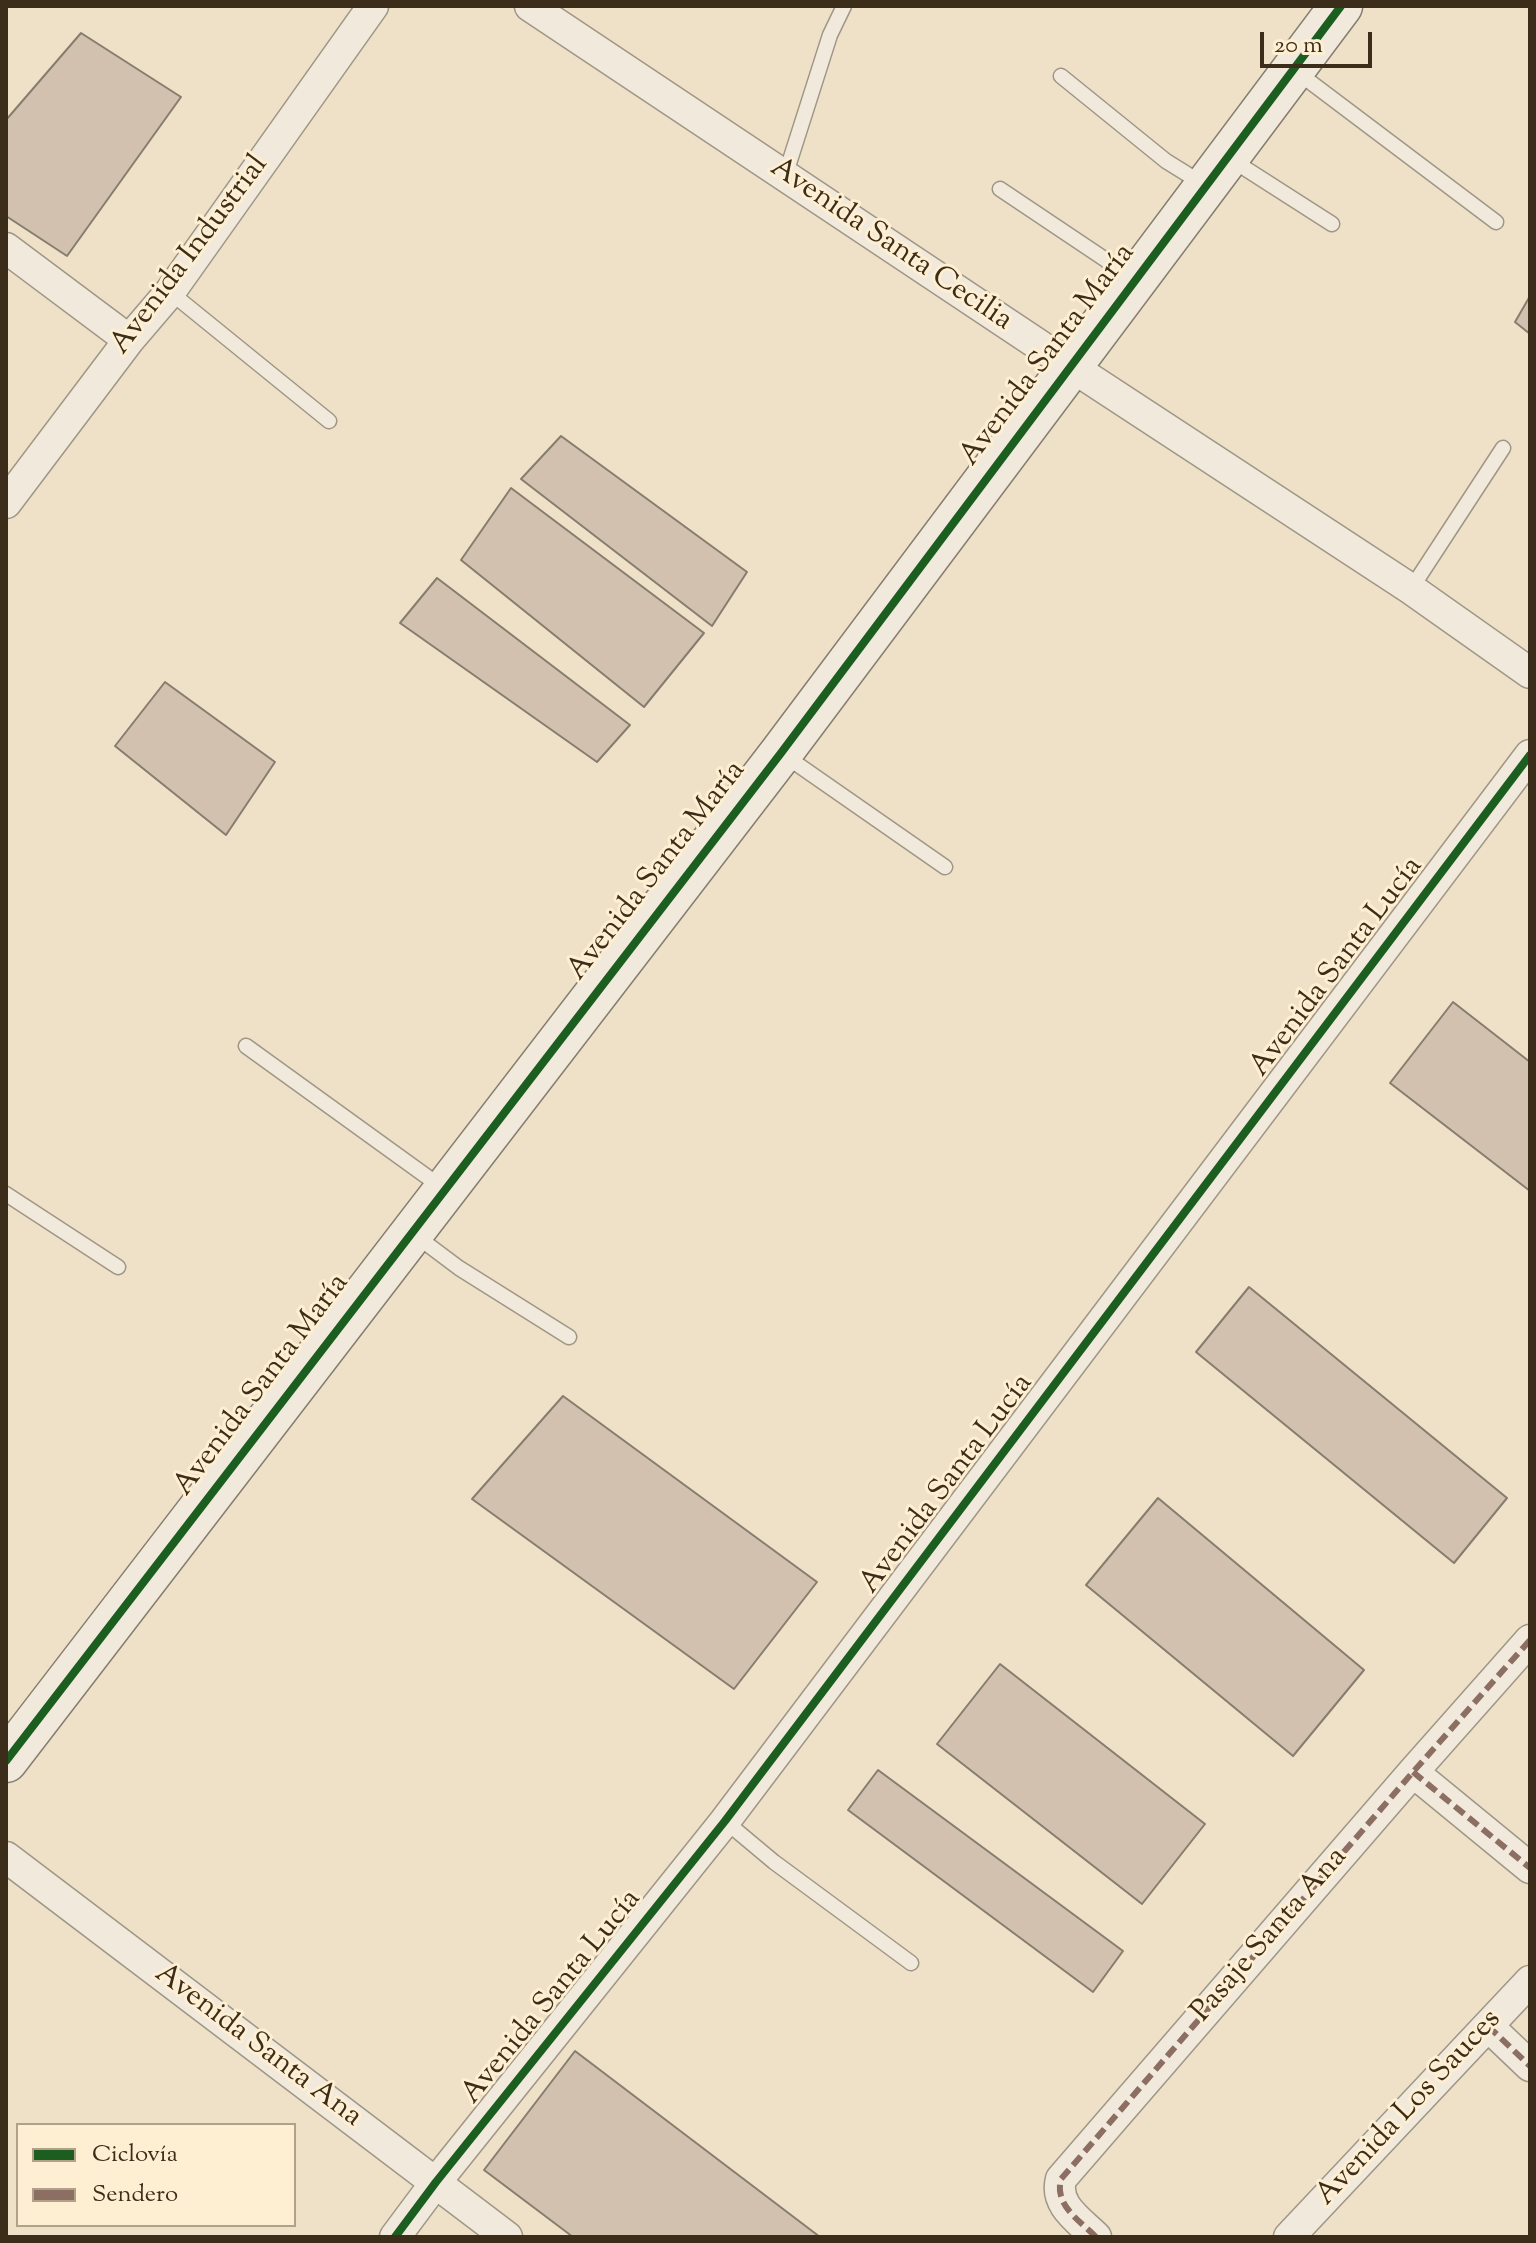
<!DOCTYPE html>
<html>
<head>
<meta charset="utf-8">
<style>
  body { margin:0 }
  #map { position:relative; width:1536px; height:2243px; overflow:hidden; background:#eee1c8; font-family:"Sorts Mill Goudy",serif }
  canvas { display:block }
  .frame { position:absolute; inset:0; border:8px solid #3b2d19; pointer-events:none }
  .legend { position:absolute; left:16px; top:2123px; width:280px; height:104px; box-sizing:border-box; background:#feeed2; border:2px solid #b0a188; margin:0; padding:10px 14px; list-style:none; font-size:24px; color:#3b2d19 }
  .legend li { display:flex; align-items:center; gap:16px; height:40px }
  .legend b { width:40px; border:2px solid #b0a188 }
  .scale { position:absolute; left:1260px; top:32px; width:112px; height:36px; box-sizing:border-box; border:4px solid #3b2d19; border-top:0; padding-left:10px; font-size:24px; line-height:28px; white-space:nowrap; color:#3b2d19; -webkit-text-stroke:6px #feeed2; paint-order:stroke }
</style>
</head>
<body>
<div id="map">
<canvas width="1536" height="2243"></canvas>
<div class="frame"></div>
<ul class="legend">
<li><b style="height:10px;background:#1b5e20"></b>Ciclovía</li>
<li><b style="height:10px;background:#8d6e63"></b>Sendero</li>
</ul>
<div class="scale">20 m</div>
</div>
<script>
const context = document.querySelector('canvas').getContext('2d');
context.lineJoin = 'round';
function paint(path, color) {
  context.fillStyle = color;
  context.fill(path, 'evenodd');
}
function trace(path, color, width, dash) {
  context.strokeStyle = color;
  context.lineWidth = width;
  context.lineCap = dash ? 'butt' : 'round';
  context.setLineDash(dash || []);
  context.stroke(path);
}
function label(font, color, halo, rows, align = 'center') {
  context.font = font + ' "Sorts Mill Goudy",serif';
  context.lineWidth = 6;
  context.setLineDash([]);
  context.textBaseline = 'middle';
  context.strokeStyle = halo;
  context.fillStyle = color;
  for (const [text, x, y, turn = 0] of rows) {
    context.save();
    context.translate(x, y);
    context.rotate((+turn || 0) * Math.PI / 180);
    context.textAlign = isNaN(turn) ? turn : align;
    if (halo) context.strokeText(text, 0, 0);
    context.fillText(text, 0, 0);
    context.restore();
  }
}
const building = new Path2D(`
  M 81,33 L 181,97 L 67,256 L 6,216 L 6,120 Z
  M 1530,296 L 1530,334 L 1515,322 Z
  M 561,436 L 747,572 L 712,626 L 521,479 Z
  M 511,488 L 704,633 L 644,707 L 461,560 Z
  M 437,578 L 630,725 L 597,762 L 400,623 Z
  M 165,682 L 275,762 L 226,835 L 115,746 Z
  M 1453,1002 L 1530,1062 L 1530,1191 L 1390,1083 Z
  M 1249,1287 L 1507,1498 L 1454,1563 L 1196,1352 Z
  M 563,1396 L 817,1582 L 734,1689 L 472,1499 Z
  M 1158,1498 L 1364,1670 L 1293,1756 L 1086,1585 Z
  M 1000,1664 L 1205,1824 L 1142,1904 L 937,1744 Z
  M 878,1770 L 1123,1951 L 1093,1992 L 848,1810 Z
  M 575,2051 L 820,2237 L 573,2237 L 484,2170 Z`);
const lane = new Path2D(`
  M 1297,72 L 1496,222
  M 1061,76 L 1166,161 L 1203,184
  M 1232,160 L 1332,224
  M 785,176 L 830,35 L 844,6
  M 1000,189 L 1106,260 L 1130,279
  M 170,292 L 329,421
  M 1411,589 L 1503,448
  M 784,755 L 945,867
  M 246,1046 L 444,1189
  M 6,1194 L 118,1267
  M 415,1235 L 459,1268 L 569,1337
  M 725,1821 L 774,1862 L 911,1963`);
const street = new Path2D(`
  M 530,6 L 1072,367 L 1411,589 L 1530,673
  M 6,248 L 129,340
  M 6,503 L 129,340 L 170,292 L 373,6
  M 1413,1772 L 1530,1868
  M 6,1857 L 507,2237
  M 1488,2026 L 1530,2066
  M 395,2237 L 436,2182 L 725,1821 L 1530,755
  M 1096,2237 C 1079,2220 1054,2205 1061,2179 L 1413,1772 L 1530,1640
  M 1289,2237 L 1530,1981`);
const secondary = new Path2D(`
  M 6,1761 L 781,753 L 1341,6`);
const quiet = new Path2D(`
  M 1413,1772 L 1530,1868
  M 1488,2026 L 1530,2066
  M 1096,2237 C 1079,2220 1054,2205 1061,2179 L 1413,1772 L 1530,1640`);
const cycleway = new Path2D(`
  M 6,1761 L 781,753 L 1341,6
  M 395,2237 L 436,2182 L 725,1821 L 1530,755`);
const streetNames = [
  ["Avenida Santa Cecilia",890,246,34],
  ["Avenida Industrial",191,256,-53],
  ["Avenida Santa María",1049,356,-53],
  ["Avenida Santa María",658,872,-52],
  ["Avenida Santa Lucía",1338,968,-53],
  ["Avenida Santa María",263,1386,-53],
  ["Avenida Santa Lucía",948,1485,-53],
  ["Pasaje Santa Ana",1271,1936,-49],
  ["Avenida Santa Lucía",553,1998,-51],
  ["Avenida Santa Ana",257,2047,37],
  ["Avenida Los Sauces",1410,2109,-47]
];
paint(building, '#d2c1ae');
trace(building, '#867d6e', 2);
trace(lane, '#9f9685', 17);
trace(street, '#9f9685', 33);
trace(secondary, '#867d6e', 45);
trace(lane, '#f0e9dc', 14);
trace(street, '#f0e9dc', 30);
trace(secondary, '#f0e9dc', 42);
trace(quiet, '#8d6e63', 6, [12, 6]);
trace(cycleway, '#1b5e20', 8);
label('30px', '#3b2d19', '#feeed2', streetNames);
</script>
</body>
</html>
